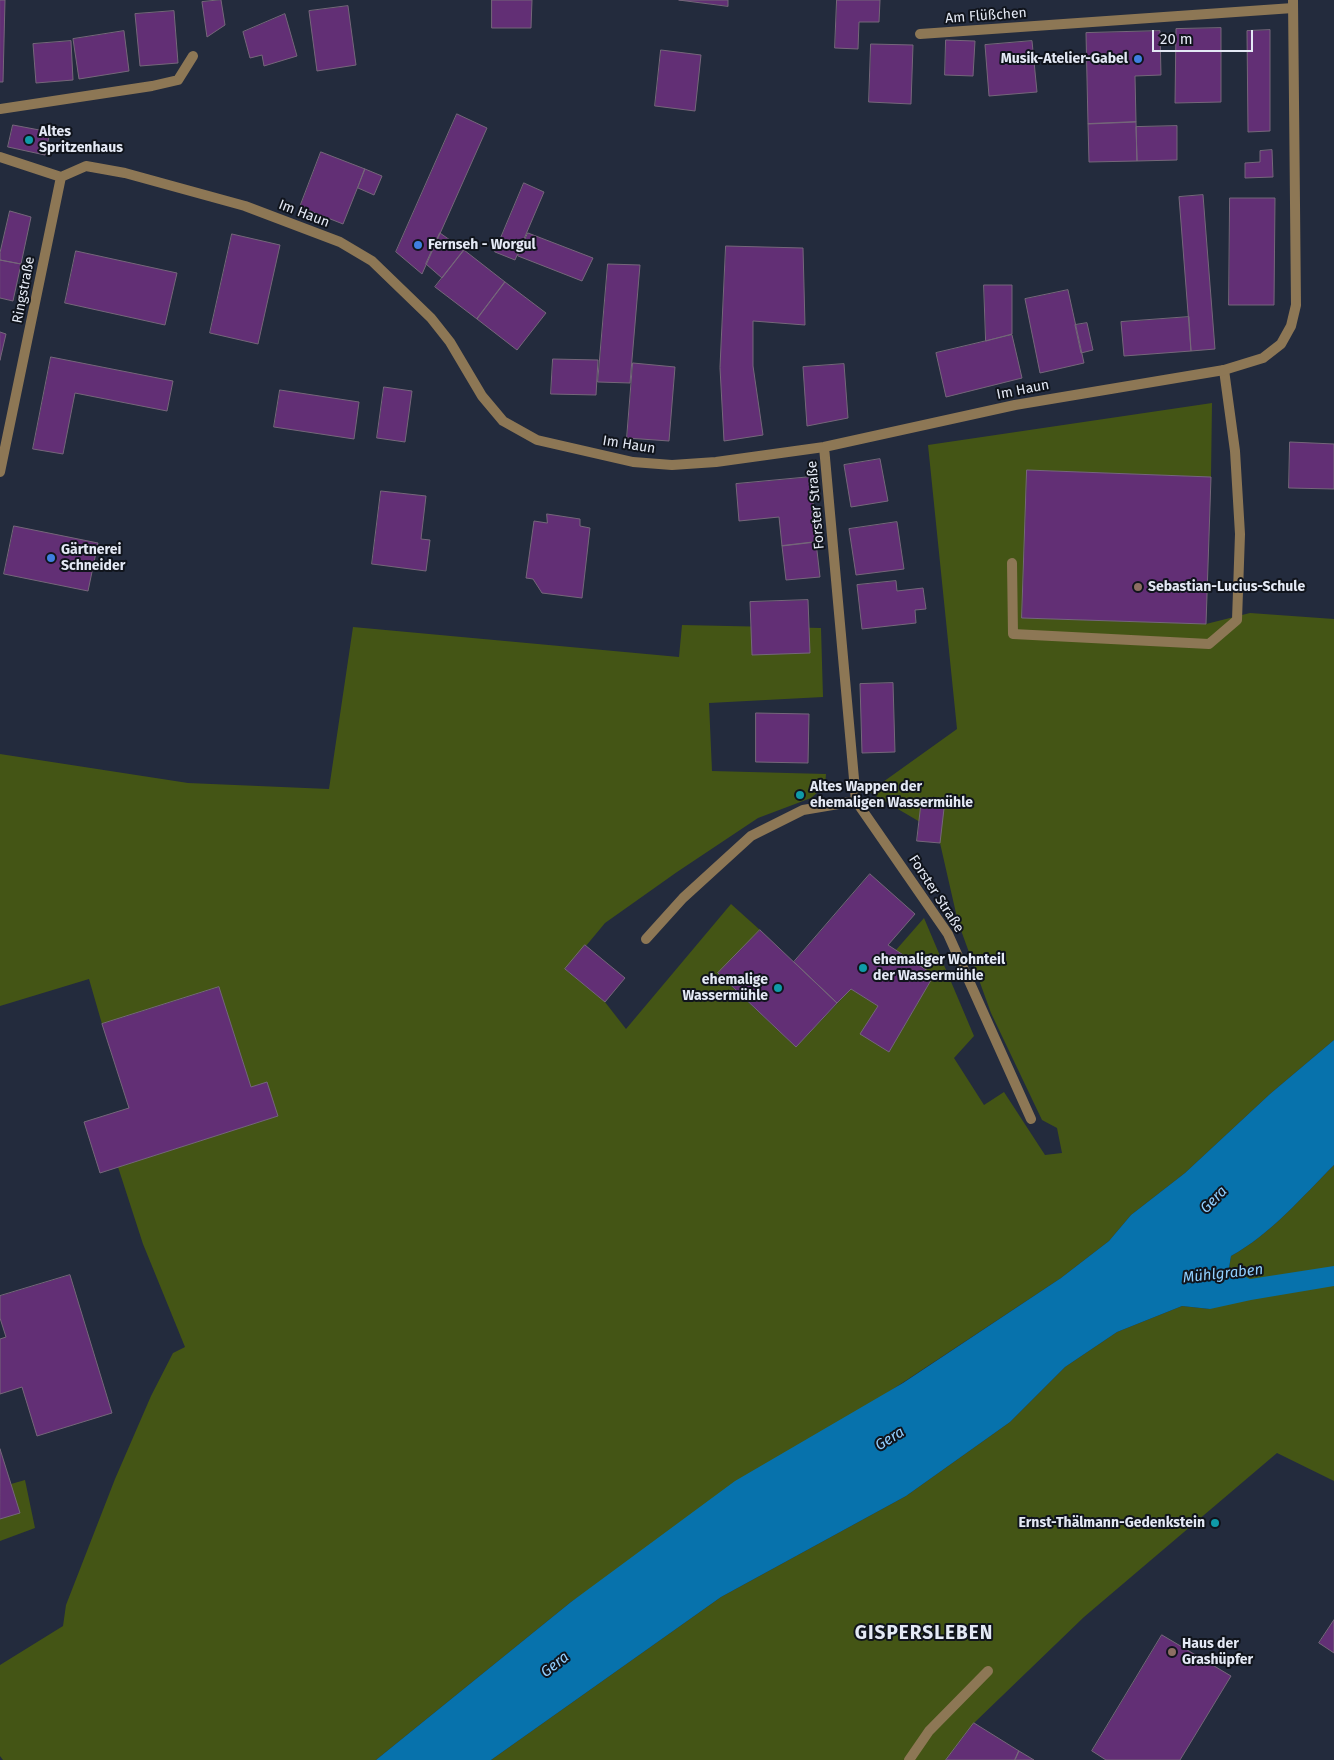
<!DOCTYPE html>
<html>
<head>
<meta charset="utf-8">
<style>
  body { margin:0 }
  #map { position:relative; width:1334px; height:1760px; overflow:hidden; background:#232b3d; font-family:"Fira Sans",sans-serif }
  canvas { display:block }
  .scale { position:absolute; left:1152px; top:30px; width:101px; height:22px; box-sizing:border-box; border:2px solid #e4e9f5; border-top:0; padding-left:6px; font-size:15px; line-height:18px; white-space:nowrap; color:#e4e9f5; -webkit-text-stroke:4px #10141c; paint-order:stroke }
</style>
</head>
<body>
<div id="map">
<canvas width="1334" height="1760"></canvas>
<div class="scale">20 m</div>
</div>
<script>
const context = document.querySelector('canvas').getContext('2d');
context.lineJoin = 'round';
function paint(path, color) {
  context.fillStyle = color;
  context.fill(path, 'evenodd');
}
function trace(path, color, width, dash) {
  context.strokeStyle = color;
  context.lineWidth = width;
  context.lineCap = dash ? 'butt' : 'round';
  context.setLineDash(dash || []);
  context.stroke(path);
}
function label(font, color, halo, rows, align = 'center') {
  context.font = font + ' "Fira Sans",sans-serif';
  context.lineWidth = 4;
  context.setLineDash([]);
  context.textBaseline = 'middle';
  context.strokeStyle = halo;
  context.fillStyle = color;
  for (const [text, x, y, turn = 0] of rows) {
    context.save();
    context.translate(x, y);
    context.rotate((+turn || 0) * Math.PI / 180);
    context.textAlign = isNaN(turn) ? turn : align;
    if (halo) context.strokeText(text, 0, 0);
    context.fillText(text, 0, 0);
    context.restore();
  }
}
const green = new Path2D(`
  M 1212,403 L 1211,477 L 1027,470 L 1022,618 L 1206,624 L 1250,613 L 1334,619 L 1334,1040 L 1270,1094 L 1185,1173 L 1131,1215 L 1109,1241 L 1061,1278 L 571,1602 L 376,1760 L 3,1760 L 0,1756 L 0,1665 L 63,1626 L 66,1605 L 115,1479 L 151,1396 L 173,1353 L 185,1347 L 143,1244 L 118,1167 L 278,1116 L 251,1087 L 219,987 L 102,1024 L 89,979 L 0,1006 L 0,754 L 188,783 L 329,789 L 353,627 L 679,657 L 682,625 L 821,628 L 823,697 L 709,703 L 712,771 L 826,774 L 825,786 L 811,798 L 758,818 L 677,872 L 605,923 L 566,970 L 605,1002 L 626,1029 L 731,904 L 760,930 L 718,974 L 796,1047 L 851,989 L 878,1006 L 861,1034 L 889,1052 L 934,975 L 896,950 L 924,918 L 974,1036 L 954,1058 L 984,1105 L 1004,1092 L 1045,1155 L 1062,1153 L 1057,1128 L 1042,1120 L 991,1013 L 958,922 L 940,843 L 920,822 L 869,792 L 957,729 L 928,445 Z
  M 1334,1165 L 1334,1481 L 1277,1453 L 1084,1617 L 974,1723 L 946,1760 L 491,1760 L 721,1597 L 906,1496 L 1010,1422 L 1065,1367 L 1117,1332 L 1182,1306 L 1210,1309 L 1229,1268 L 1231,1256 C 1271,1234 1302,1197 1334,1165 Z
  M 25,1480 L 35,1528 L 0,1541 L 0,1519 L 11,1484 Z`);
const water = new Path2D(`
  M 1334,1040 L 1334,1165 C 1302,1197 1271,1234 1231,1256 L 1229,1268 L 1250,1279 L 1334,1266 L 1334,1286 L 1251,1300 L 1210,1309 L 1182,1306 L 1117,1332 L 1065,1367 L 1010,1422 L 906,1496 L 721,1597 L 491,1760 L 376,1760 L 571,1602 L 735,1481 L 903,1383 L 1061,1278 L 1109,1241 L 1131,1215 L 1185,1173 L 1270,1094 Z`);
const building = new Path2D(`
  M 0,0 L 5,0 L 3,82 L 0,82 Z
  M 221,0 L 225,25 L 207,37 L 202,2 Z
  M 492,0 L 532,0 L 531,28 L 492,28 Z
  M 679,0 L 728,0 L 728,6 Z
  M 837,0 L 880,0 L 879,22 L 859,22 L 858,49 L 835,48 Z
  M 348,6 L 356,65 L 317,71 L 309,11 Z
  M 174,11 L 178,63 L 140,66 L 135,14 Z
  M 285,14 L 297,56 L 264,66 L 262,55 L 250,58 L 243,32 Z
  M 1221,28 L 1221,102 L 1175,103 L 1176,29 Z
  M 1270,30 L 1270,131 L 1248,132 L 1247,31 Z
  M 124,31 L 129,71 L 79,79 L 73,39 Z
  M 1160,31 L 1161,75 L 1135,76 L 1136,122 L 1088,124 L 1086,33 Z
  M 946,40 L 975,41 L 973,76 L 945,75 Z
  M 71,41 L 73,80 L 36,83 L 33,44 Z
  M 1032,41 L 1037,92 L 989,96 L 985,45 Z
  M 871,44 L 913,45 L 911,104 L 869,102 Z
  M 661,50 L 701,55 L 695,111 L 655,106 Z
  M 457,114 L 487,128 L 422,274 L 396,252 Z
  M 1136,122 L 1137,161 L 1089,162 L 1088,124 Z
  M 13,125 L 50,132 L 45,155 L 8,147 Z
  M 1177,126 L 1177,160 L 1137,161 L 1136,127 Z
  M 1272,150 L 1273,177 L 1245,178 L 1245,163 L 1260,162 L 1260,151 Z
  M 321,152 L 365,169 L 343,224 L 300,207 Z
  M 365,169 L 382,176 L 374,195 L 358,188 Z
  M 524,183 L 544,192 L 515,260 L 495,252 Z
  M 1203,195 L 1215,349 L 1191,351 L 1179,197 Z
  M 1230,198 L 1275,198 L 1274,305 L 1229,305 Z
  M 10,211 L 31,217 L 21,264 L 0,260 L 0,253 Z
  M 440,233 L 464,250 L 442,278 L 426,264 Z
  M 528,233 L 593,258 L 582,281 L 518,256 Z
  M 232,234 L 280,245 L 258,344 L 210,333 Z
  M 726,246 L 803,248 L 805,325 L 753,321 L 753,366 L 763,435 L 724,441 L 720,368 Z
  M 464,250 L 505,282 L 477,319 L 435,287 Z
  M 76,251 L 177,273 L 165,325 L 65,303 Z
  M 0,260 L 21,264 L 13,301 L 0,298 Z
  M 608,264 L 640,265 L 630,383 L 598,382 Z
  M 505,282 L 546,313 L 517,350 L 477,319 Z
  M 984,285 L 1012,285 L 1012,334 L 986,341 Z
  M 1068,290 L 1084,363 L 1040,373 L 1025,299 Z
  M 1189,317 L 1191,351 L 1124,356 L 1121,322 Z
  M 1087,323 L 1093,350 L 1081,353 L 1075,325 Z
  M 0,332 L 6,334 L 0,360 Z
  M 1012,335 L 1022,378 L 946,397 L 936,353 Z
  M 51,357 L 173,381 L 167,411 L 75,393 L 63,454 L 33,449 Z
  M 553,359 L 598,360 L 596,395 L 551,394 Z
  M 633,363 L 675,367 L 669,441 L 627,438 Z
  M 844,364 L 848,418 L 807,426 L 803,367 Z
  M 384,387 L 412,391 L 405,442 L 377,438 Z
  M 280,390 L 359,402 L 354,439 L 274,427 Z
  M 1290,442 L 1334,444 L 1334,489 L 1289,488 Z
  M 880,459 L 888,501 L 851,507 L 844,465 Z
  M 1027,470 L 1211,477 L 1206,624 L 1022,618 Z
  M 811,477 L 816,542 L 782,546 L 779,517 L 739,521 L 736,484 Z
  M 381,491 L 426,496 L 421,539 L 430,540 L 426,571 L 372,564 Z
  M 547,514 L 580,519 L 580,526 L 590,528 L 582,598 L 542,593 L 533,579 L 526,578 L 534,521 L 547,523 Z
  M 897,522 L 904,569 L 856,575 L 849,529 Z
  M 14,526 L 98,543 L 88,591 L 4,574 Z
  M 816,542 L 820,577 L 786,580 L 782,546 Z
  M 896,581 L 897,591 L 923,588 L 926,609 L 915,610 L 916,623 L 862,629 L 857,585 Z
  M 808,600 L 810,653 L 752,655 L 750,602 Z
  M 893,683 L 895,752 L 862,753 L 860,684 Z
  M 756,713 L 809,714 L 808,763 L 756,762 Z
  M 922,798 L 945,800 L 940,843 L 917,841 Z
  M 870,874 L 915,914 L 888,945 L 934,975 L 889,1052 L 860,1034 L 878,1006 L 851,989 L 837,1003 L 794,962 Z
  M 760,930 L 837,1003 L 796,1047 L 718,973 Z
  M 585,945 L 625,978 L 605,1002 L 565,969 Z
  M 219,987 L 251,1087 L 267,1082 L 278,1116 L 100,1173 L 84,1122 L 129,1108 L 102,1024 Z
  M 70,1275 L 112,1413 L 37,1436 L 22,1387 L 0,1394 L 0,1339 L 6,1337 L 0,1318 L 0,1296 Z
  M 0,1449 L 20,1513 L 0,1519 Z
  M 1334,1620 L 1334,1653 L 1319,1643 Z
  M 1162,1635 L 1231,1676 L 1180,1760 L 1106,1760 L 1092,1751 Z
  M 974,1723 L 1019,1751 L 1015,1760 L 946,1760 Z
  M 1019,1751 L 1034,1760 L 1015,1760 Z`);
const service = new Path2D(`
  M 920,34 L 1293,8
  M 0,109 L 152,86 L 178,80 L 193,56
  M 1012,563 L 1013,634 L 1209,644 L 1237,620 L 1240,534 L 1235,451 L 1224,370
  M 646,939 L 683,898 L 751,836 L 803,810 L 856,801`);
const minor = new Path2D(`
  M 0,157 L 61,177
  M 61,177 L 86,166 L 125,173 L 245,206 L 340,242 L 372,261 L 431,318 L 450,342 L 482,396 L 503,421 L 537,440 L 633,462 L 672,465 L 716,462 L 824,447 L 1015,405 L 1224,370 L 1263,358 L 1281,344 L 1291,326 L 1296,305 L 1293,0
  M 824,447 L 856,801 L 948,934 L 1031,1119
  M 0,472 L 61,177
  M 909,1760 L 929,1731 L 988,1671`);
const markers = [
  [1138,59,5,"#3f7fe0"],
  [29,140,5,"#0f9aa8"],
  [418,245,5,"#3f7fe0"],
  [51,558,5,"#3f7fe0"],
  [1138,587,5,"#8d6e63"],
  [800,795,5,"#0f9aa8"],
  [863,968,5,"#0f9aa8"],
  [778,988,5,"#0f9aa8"],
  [1215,1523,5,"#0f9aa8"],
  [1172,1652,5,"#8d6e63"]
];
const streetNames = [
  ["Am Flüßchen",986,16,-4],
  ["Im Haun",304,214,21],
  ["Ringstraße",24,290,-79],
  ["Im Haun",1023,390,-11],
  ["Im Haun",629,445,9],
  ["Forster Straße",816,505,-95],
  ["Forster Straße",936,894,57]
];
const poiNames = [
  ["Musik-Atelier-Gabel",1128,59,"right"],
  ["Altes",39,132],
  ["Spritzenhaus",39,148],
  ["Fernseh - Worgul",428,245],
  ["Gärtnerei",61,550],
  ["Schneider",61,566],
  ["Sebastian-Lucius-Schule",1148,587],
  ["Altes Wappen der",810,787],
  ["ehemaligen Wassermühle",810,803],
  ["ehemaliger Wohnteil",873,960],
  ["der Wassermühle",873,976],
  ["ehemalige",768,980,"right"],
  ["Wassermühle",768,996,"right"],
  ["Ernst-Thälmann-Gedenkstein",1205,1523,"right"],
  ["Haus der",1182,1644],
  ["Grashüpfer",1182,1660]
];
const waterNames = [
  ["Gera",1214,1200,-46],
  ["Mühlgraben",1223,1274,-6],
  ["Gera",890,1439,-32],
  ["Gera",555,1665,-38]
];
const districtNames = [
  ["GISPERSLEBEN",924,1634]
];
paint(green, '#445515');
paint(water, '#0772ac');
paint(building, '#622f75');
trace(building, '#75677a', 1);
trace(service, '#8d7755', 10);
trace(minor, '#8d7755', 10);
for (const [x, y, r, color] of markers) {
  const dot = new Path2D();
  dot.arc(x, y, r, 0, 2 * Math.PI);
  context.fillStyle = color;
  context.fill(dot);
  trace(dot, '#10141c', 2);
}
label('14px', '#e4e9f5', '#10141c', streetNames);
label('bold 14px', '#e4e9f5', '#10141c', poiNames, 'left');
label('italic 15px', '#91cfff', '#10141c', waterNames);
context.letterSpacing = '1px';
label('bold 19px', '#e4e9f5', '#10141c', districtNames);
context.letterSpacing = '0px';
</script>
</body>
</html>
